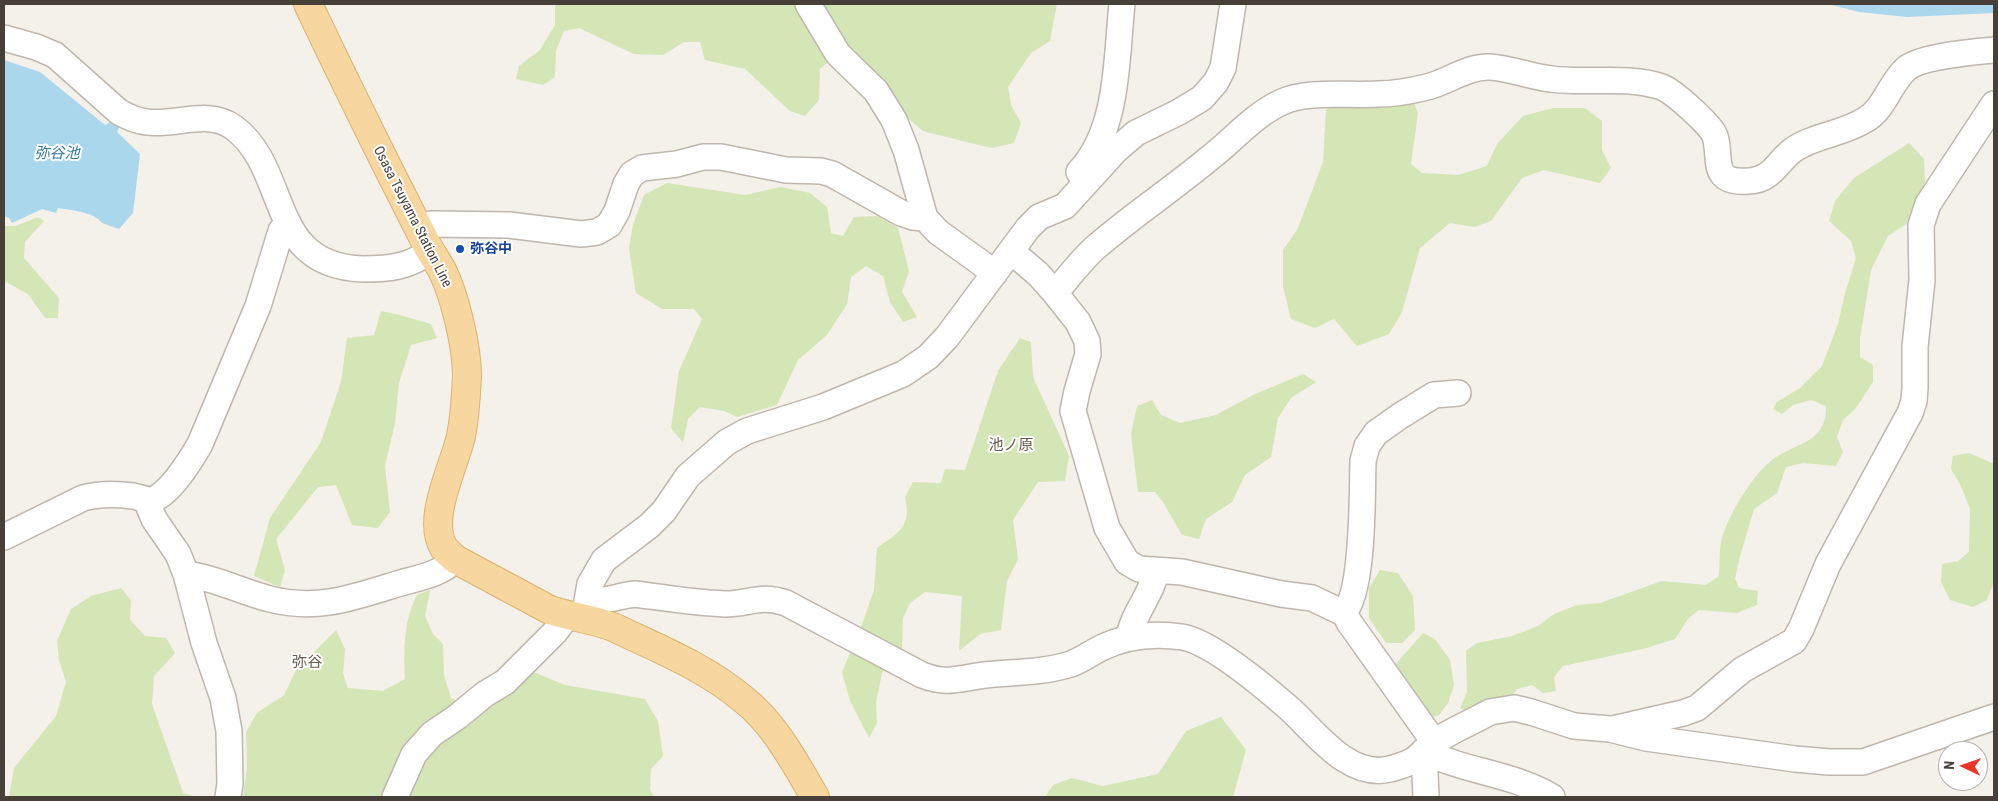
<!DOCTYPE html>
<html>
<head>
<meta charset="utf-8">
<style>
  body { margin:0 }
  #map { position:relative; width:1998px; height:801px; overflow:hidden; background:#f4f0ea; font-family:"Roboto Condensed",sans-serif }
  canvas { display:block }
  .frame { position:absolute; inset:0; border:5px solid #474038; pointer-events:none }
  .north { position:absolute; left:1938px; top:741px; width:50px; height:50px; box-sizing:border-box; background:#fff; border:1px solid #b5b3af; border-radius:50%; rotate:273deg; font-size:14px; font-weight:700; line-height:20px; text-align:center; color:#474038 }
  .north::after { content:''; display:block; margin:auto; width:18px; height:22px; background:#eb3529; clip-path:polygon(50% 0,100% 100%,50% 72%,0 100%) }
</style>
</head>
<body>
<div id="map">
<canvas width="1998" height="801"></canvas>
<div class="frame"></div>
<div class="north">N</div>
</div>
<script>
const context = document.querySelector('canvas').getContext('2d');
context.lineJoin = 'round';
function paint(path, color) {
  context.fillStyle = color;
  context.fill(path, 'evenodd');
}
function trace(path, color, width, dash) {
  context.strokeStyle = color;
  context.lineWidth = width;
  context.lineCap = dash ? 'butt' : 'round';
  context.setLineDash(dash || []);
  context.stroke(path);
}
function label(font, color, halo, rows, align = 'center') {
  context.font = font + ' "Roboto Condensed","Noto Sans JP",sans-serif';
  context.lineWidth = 4;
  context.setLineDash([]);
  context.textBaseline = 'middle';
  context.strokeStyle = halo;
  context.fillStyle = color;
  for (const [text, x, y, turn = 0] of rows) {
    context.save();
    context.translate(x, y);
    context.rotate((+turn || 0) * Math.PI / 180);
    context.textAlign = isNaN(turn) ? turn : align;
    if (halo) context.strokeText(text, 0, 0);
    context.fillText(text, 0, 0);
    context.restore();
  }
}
const green = new Path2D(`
  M 555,4 L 1057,4 L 1050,41 L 1031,53 L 1008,87 L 1011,105 L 1021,123 L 1014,143 L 991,148 L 923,131 L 903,114 L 830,60 L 820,69 L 819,100 L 805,116 L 790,111 L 745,69 L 705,60 L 700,42 L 684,42 L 663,55 L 634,54 L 579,28 L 564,31 L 556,51 L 555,77 L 543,85 L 516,79 L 519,66 L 540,50 L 555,25 Z
  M 1411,97 L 1418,113 L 1411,164 L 1422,173 L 1458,175 L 1487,166 L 1497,144 L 1523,116 L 1553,108 L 1585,108 L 1602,121 L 1602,150 L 1611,168 L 1600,183 L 1544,170 L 1522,178 L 1491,221 L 1474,227 L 1450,223 L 1420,248 L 1402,312 L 1389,334 L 1357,346 L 1334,319 L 1315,328 L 1291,319 L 1283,286 L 1283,250 L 1298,228 L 1323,162 L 1326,110 L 1341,100 Z
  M 1909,143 L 1924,159 L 1925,182 L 1906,224 L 1888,236 L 1871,270 L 1860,338 L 1860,357 L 1873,365 L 1873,382 L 1856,408 L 1843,420 L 1837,437 L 1843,452 L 1836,466 L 1803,463 L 1786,467 L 1777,493 L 1754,509 L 1740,556 L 1735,579 L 1739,588 L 1758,591 L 1757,605 L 1737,613 L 1699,610 L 1688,619 L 1675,639 L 1643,649 L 1563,666 L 1554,677 L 1556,691 L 1543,693 L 1532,685 L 1517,689 L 1512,696 L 1469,712 L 1460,708 L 1467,692 L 1466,651 L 1477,643 L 1512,636 L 1538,626 L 1554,614 L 1577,605 L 1600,603 L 1662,581 L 1706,585 L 1719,576 C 1720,564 1719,549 1722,538 C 1729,514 1752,476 1771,461 C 1794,442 1827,445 1826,406 L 1811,400 L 1793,405 L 1782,414 L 1773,409 L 1777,402 L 1800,388 L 1822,366 L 1838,324 L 1845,293 L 1856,258 L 1851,241 L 1829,221 L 1835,201 L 1854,178 Z
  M 667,183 L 745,195 L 781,187 L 810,193 L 827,207 L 831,233 L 843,236 L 854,217 L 877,216 L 898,228 L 909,271 L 902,292 L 917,317 L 903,322 L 890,302 L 883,276 L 866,266 L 851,277 L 847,304 L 827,335 L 798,360 L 777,405 L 737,417 L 724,411 L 700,407 L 688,419 L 683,443 L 671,428 L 679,371 L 702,319 L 694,309 L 662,309 L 636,293 L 629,249 L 633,225 L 644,195 Z
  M 38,217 L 44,221 L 25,242 L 24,258 L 59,298 L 58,318 L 45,318 L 28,294 L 4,281 L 4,226 L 16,226 Z
  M 381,311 L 396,314 L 431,324 L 437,338 L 411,345 L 399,383 L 395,423 L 385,466 L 390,512 L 378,528 L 352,525 L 336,485 L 318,487 L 276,539 L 285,570 L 280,587 L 254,576 L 270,518 L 321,442 L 341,382 L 347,338 L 374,335 Z
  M 1020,338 L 1031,342 L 1033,377 L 1069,456 L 1065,481 L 1038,482 L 1013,520 L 1018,559 L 1007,581 L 1001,630 L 980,634 L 959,651 L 962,596 L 925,592 L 910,603 L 903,618 L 902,649 L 882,673 L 876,702 L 877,723 L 869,738 L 850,701 L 842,672 L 860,630 L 874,590 L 877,548 C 899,532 912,527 905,497 L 913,482 L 941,483 L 945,469 L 965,470 L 998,371 Z
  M 1303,374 L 1316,382 L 1291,398 L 1278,418 L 1271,457 L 1245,475 L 1232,502 L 1206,519 L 1199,539 L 1182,535 L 1163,502 L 1155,492 L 1138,492 L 1131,434 L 1137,406 L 1152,400 L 1161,415 L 1180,423 L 1216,415 L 1253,395 Z
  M 1969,453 L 1992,463 L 1994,462 L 1994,581 L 1987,600 L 1973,607 L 1950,600 L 1941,582 L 1942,564 L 1958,561 L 1969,552 L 1970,509 L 1961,486 L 1951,469 L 1953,456 Z
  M 1380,570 L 1398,573 L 1413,596 L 1415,630 L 1402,643 L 1386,643 L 1369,618 L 1369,588 Z
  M 121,588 L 131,600 L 130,620 L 145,636 L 166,638 L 175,653 L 154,676 L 152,704 L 183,793 L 197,797 L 9,797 L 14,768 L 56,716 L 66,682 L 59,660 L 57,641 L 71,609 L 91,596 Z
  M 430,590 L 425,616 L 433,634 L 443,644 L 444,675 L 451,698 L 467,706 L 497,702 L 531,671 L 565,685 L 645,699 L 658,721 L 663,756 L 651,769 L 650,790 L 654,797 L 243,797 L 247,768 L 246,732 L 257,713 L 284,695 L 296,670 L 336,630 L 345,649 L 343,673 L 348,688 L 383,691 L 405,679 C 404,648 403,623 417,595 Z
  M 1423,633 L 1435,639 L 1450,660 L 1454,685 L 1448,703 L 1439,715 L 1433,717 L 1395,665 Z
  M 1221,717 L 1246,750 L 1233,797 L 1045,797 L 1053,785 L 1072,778 L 1103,786 L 1158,774 L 1186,731 Z`);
const water = new Path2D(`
  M 1828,4 L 1994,4 L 1994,13 L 1907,17 L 1859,12 Z
  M 4,60 L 40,72 L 105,125 L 116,119 L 121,123 L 117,132 L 140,154 L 133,213 L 119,229 L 102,223 C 95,212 70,210 58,208 L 56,213 L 42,209 L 12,223 L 9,218 L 4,216 Z`);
const minor = new Path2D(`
  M 808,4 L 838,54 L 876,91 L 894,120 L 906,150 L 925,218 L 938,232 L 995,273
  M 4,38 L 36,47 L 55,55 L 119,112 C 128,117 137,121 147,122 C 175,126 208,109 233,127 C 291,169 265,266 363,269 C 390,269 408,267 431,251
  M 1079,172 C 1119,129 1116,60 1122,4
  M 417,225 L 433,224 L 509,225 L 581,234 L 597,232 L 609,225 L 617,211 L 626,184 L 632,174 L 642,168 L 677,164 L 703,157 L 721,157 L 786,170 L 821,171 L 832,174 L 901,213 L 913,217 L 925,218
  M 1011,251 L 1038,274 L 1055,293 L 1078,322 L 1087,341 L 1088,354 L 1077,391 L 1073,411 L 1107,528 L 1127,562 L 1139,569 L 1182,572 L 1281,594 L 1312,598 L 1339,611 L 1344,612
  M 1055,293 C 1068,278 1081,260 1096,247 C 1133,215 1174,188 1211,157 C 1234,139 1255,114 1282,102 C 1306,90 1350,96 1377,94 C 1393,94 1411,91 1427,87 C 1448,82 1467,66 1490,67 C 1510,68 1531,77 1551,79 C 1587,84 1627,75 1662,87 C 1674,92 1711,125 1715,136 C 1722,159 1709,184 1749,181 C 1772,180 1777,162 1793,150 C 1812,136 1843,134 1865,120 C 1885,109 1890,82 1907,68 C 1923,56 1973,52 1994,50
  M 150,500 L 149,507 L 154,519 L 178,554 L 186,574 L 204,643 L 223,698 L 229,731 L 230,784 L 228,797
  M 4,537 L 83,498 C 98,494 117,494 133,496 C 138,497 143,499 148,500 C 166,501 192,458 200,444 L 258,306 L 281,231 L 287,223
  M 186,574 C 216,578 242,592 270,599 C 317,611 352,598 397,584 C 417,578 441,575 455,559
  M 587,601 L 590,584 L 604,560 L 649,526 L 664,511 L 688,476 L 727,442 L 747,431 L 823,407 L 903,374 L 928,357 L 947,337 L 1028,228 L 1039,217 L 1065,206 L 1116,150 L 1136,133 L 1179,112 L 1202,98 L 1216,82 L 1223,68 L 1233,4
  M 1344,612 C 1364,592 1362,492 1363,461 L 1367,446 L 1376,433 L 1400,416 L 1434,395 L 1458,393
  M 1344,612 L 1349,622 L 1434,742
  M 585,618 L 587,601 C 605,602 618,596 635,594 C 665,598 695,603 725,604 C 749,604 760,594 786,603 L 922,675 C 947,685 960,678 985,675 C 1014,672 1042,673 1071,664 C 1082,660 1091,653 1101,648 C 1126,636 1154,633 1182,637 C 1212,642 1267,689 1291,710 C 1317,734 1349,779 1390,769 C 1397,767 1408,764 1414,760 C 1421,755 1427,747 1434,742 C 1451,731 1472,722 1490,712 L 1514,708 L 1531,712 L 1574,726 L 1610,729 L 1646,738 L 1795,759 L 1829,762 L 1863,762 L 1994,717
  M 1129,638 C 1132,614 1152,595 1156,571
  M 1613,729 L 1683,713 L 1697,708 L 1742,670 L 1794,641 L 1801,629 L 1828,564 L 1910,413 L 1914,401 L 1915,388 L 1915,347 L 1922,280 L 1921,225 L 1928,204 L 1994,104
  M 1424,751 C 1465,772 1512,773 1552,797
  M 1424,751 L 1426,797
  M 395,797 L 414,754 L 432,734 L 457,717 L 485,694 L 505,682 L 555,632 L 567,616`);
const major = new Path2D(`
  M 308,4 C 336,63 365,122 394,180 C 404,199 413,218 423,237 C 428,249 436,259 442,270 C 455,296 467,347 467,376 C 466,396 465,416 461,436 C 454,467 426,519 444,548 C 447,552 452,556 455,559 L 550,610 C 571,617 592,619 613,627 C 657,648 705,667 743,699 C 775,724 795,763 815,797`);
const markers = [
  [460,249,5,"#1a4fb4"]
];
const streetNames = [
  ["Osasa Tsuyama Station Line",412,217,63]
];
const transitNames = [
  ["弥谷中",470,249]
];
const waterNames = [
  ["弥谷池",57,154]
];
const neighbourhoodNames = [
  ["池ノ原",1011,446],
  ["弥谷",307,663]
];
paint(green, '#d4e5b6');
paint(water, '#abd7ec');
trace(minor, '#bfb7ad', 28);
trace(major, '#dcb270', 30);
trace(minor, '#fff', 25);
trace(major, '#f7d69f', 28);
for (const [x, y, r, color] of markers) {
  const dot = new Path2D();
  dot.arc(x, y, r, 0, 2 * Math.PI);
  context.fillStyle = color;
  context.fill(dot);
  trace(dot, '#fff', 2);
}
label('14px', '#474038', '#fff', streetNames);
label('bold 14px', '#164399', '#fff', transitNames, 'left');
label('italic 15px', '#347a9d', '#fff', waterNames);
label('15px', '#695d50', '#fff', neighbourhoodNames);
</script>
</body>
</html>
